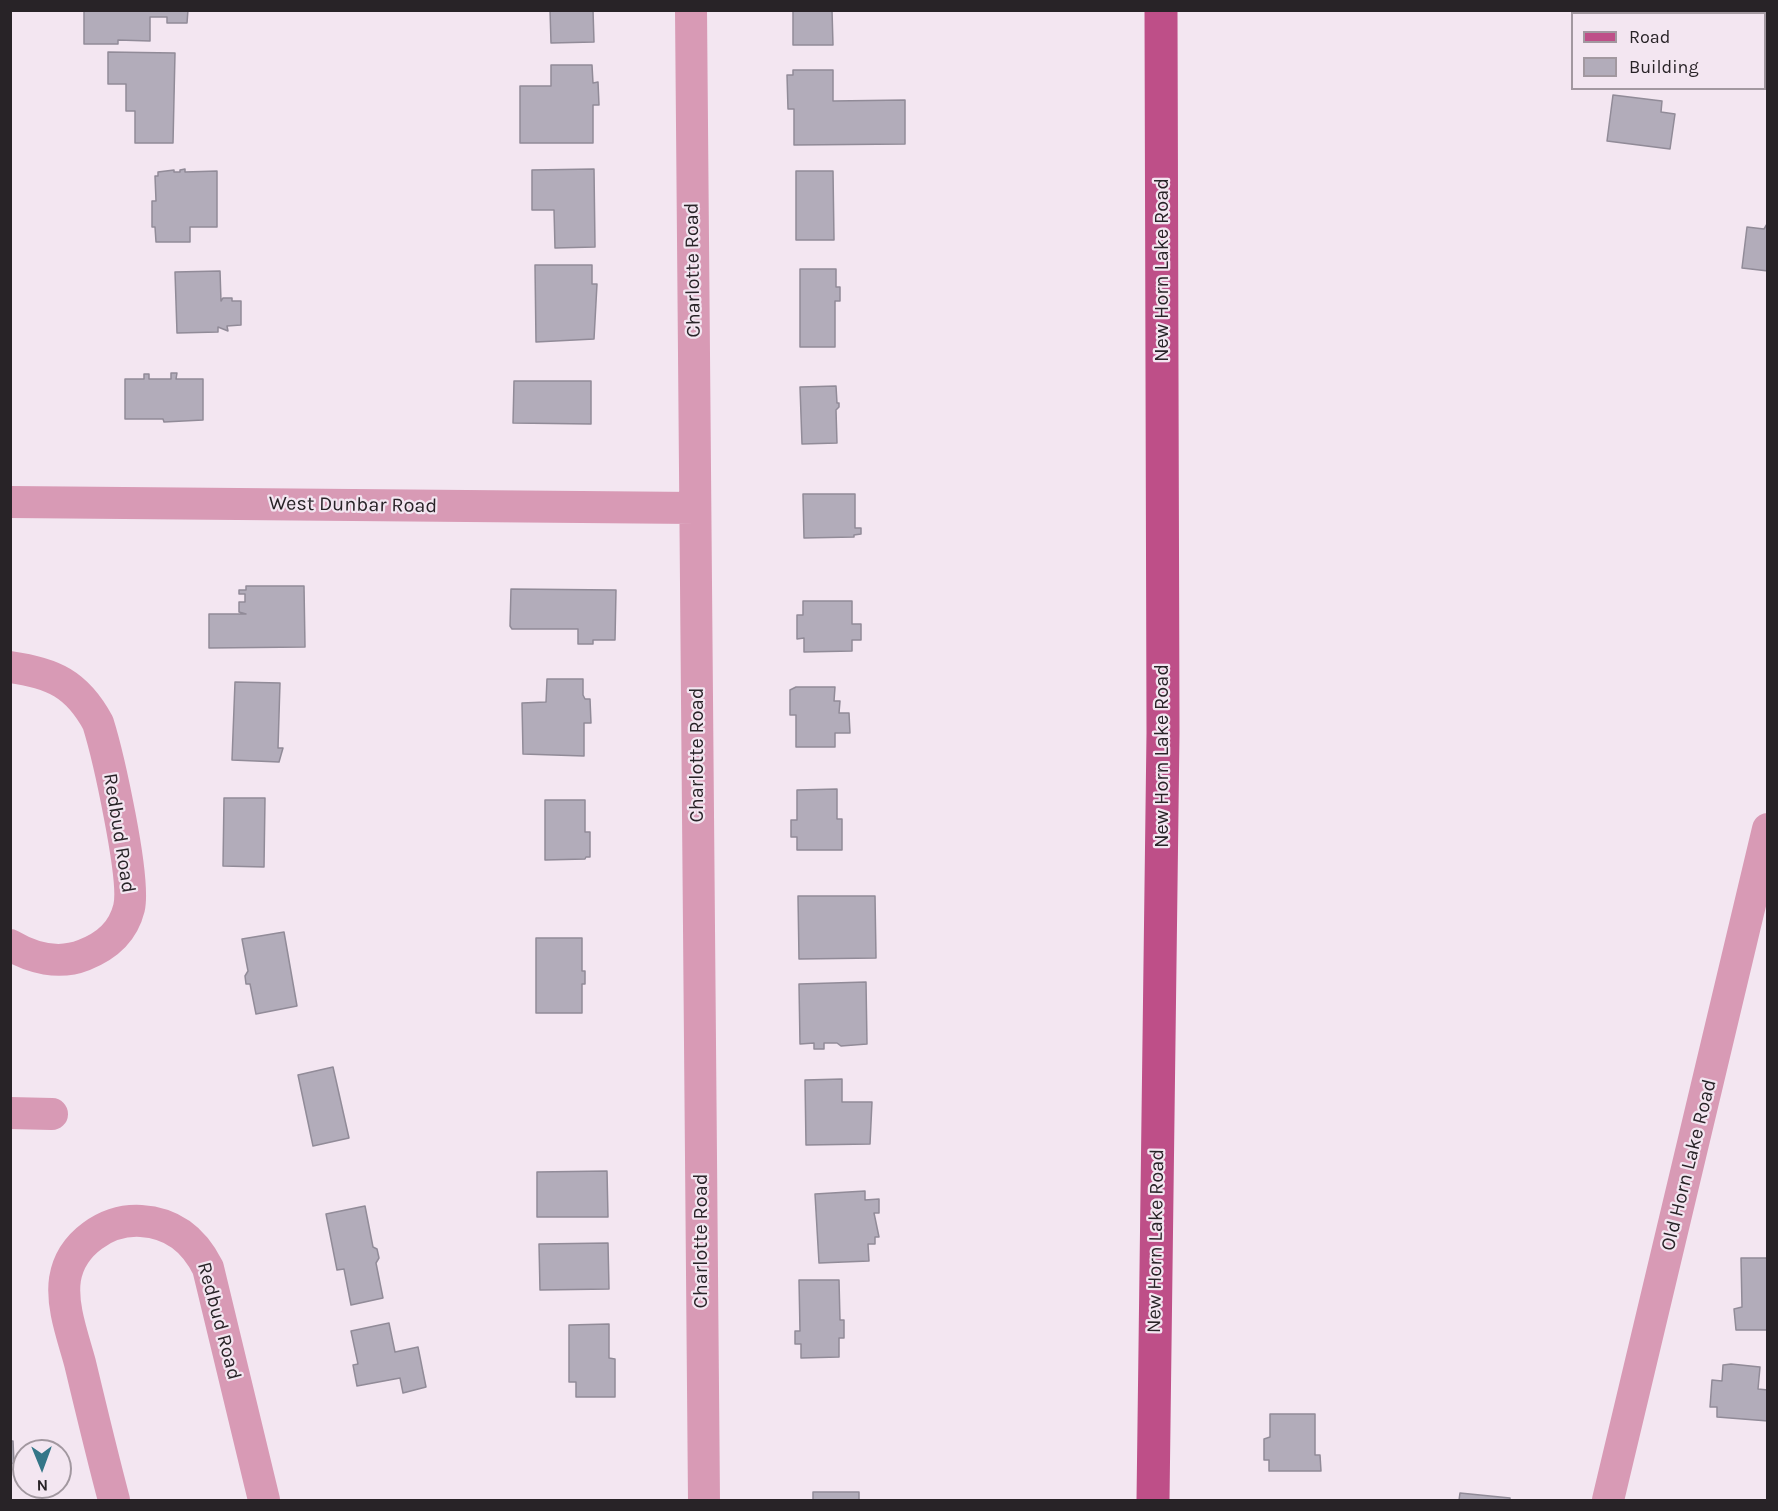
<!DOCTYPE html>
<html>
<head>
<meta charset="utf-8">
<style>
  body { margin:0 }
  #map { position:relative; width:1778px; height:1511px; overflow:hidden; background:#f3e6f1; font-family:Karla,sans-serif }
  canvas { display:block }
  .frame { position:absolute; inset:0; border:12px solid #282327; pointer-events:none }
  .legend { position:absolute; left:1571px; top:12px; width:195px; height:78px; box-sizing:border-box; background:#f3e6f1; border:2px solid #a298a0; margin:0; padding:8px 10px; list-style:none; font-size:18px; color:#282327 }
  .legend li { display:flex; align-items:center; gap:12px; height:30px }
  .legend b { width:30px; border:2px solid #a298a0 }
  .north { position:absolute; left:12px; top:1439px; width:60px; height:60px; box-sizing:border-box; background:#f3e6f1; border:2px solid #a298a0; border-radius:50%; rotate:179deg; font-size:16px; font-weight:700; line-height:24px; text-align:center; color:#282327 }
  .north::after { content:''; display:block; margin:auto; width:21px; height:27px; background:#347688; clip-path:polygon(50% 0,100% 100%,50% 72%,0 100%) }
</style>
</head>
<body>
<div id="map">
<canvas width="1778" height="1511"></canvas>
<div class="frame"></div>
<ul class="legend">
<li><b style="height:8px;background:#be4f88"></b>Road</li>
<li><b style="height:16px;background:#b2acba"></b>Building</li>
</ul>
<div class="north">N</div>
</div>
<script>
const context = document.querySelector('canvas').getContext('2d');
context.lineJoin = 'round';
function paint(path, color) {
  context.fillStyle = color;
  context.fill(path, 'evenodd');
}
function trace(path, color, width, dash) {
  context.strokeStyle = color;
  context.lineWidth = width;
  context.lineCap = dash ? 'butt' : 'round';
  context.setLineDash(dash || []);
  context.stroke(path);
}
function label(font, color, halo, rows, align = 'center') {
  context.font = font + ' Karla,sans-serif';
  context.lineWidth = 4.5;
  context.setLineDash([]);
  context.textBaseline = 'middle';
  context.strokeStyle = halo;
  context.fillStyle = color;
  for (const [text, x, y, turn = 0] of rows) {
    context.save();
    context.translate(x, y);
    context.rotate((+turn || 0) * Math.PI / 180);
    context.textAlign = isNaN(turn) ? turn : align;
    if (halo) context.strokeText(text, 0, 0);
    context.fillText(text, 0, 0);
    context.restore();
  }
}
const building = new Path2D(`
  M 84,10 L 188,10 L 187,23 L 167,23 L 167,17 L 150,17 L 150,41 L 118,40 L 118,44 L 84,44 Z
  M 550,10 L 593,10 L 594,42 L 551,43 Z
  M 793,10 L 832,10 L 833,45 L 793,45 Z
  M 108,52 L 175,53 L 173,143 L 135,143 L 135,111 L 126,111 L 126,84 L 108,84 Z
  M 551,65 L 592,65 L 593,83 L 598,82 L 599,105 L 593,105 L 593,143 L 520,143 L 520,86 L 551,86 Z
  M 793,70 L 833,70 L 833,101 L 905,100 L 905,144 L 794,145 L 794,109 L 788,109 L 787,75 L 793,75 Z
  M 1613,95 L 1662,101 L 1661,112 L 1675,114 L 1670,149 L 1607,141 Z
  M 185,169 L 185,172 L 217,171 L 217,227 L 190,227 L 190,242 L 156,242 L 155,227 L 152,227 L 152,201 L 156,201 L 155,176 L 158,176 L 158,172 L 174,170 L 174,172 L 180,172 L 180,170 Z
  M 594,169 L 595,247 L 555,248 L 554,210 L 532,210 L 532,170 Z
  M 796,171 L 833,171 L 834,240 L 796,240 Z
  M 1767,224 L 1768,271 L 1742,268 L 1747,227 L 1764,229 Z
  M 535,265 L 592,265 L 592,284 L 597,284 L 594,339 L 536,342 Z
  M 800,269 L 836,269 L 836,287 L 840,287 L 840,301 L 835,301 L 835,347 L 800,347 Z
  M 220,271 L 221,301 L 223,298 L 232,298 L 232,301 L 241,301 L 241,325 L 227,326 L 228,331 L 218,327 L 218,332 L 177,333 L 175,272 Z
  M 171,373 L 177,373 L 176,379 L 203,379 L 203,420 L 164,422 L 163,419 L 125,419 L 125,379 L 144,379 L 144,374 L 149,374 L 149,379 L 171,379 Z
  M 514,381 L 591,381 L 591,424 L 513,423 Z
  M 836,386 L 837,403 L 839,403 L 839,407 L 836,410 L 837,443 L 802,444 L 800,387 Z
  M 803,494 L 855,494 L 855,528 L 861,528 L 861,534 L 854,535 L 854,537 L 804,538 Z
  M 246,586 L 304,586 L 305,647 L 209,648 L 209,614 L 246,614 L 239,612 L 239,602 L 245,602 L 245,594 L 239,594 L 239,590 L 246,590 Z
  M 511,589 L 616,590 L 615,640 L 593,640 L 593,644 L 578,644 L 578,629 L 512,629 L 510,626 Z
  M 803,601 L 852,601 L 852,624 L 861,624 L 861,640 L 852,640 L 852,651 L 804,652 L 804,638 L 797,639 L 797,615 L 803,615 Z
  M 547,679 L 583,679 L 583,695 L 585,699 L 590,699 L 591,723 L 584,723 L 584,756 L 523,754 L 522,703 L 546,702 Z
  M 235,682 L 280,683 L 278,748 L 283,748 L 279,762 L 232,760 Z
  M 796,687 L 835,687 L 834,701 L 840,701 L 839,713 L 849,713 L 850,733 L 835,733 L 835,747 L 796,747 L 796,715 L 790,715 L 790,690 Z
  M 837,789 L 837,819 L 842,819 L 842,850 L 797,850 L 797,837 L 791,837 L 791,820 L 797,820 L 797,790 Z
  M 224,798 L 265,798 L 264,867 L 223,866 Z
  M 545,800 L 585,800 L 585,832 L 590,832 L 590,857 L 586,857 L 585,859 L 545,860 Z
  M 798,896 L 875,896 L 876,958 L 799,959 Z
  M 284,932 L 297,1006 L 256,1014 L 250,984 L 246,984 L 245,976 L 248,971 L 242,939 Z
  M 536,938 L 582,938 L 582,971 L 585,971 L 585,984 L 582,984 L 582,1013 L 536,1013 Z
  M 866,982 L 867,1044 L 841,1046 L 837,1043 L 824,1043 L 824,1049 L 814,1049 L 814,1043 L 800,1044 L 799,984 Z
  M 333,1067 L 349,1138 L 313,1146 L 298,1075 Z
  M 842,1079 L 842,1102 L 872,1102 L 870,1144 L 806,1145 L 805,1080 Z
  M 607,1171 L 608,1217 L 537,1217 L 537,1172 Z
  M 865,1191 L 865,1200 L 879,1199 L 879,1213 L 874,1213 L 879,1237 L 875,1237 L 875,1244 L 868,1244 L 869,1261 L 819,1263 L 815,1194 Z
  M 365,1206 L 373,1247 L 377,1249 L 379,1258 L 376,1263 L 383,1298 L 351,1305 L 344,1269 L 337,1270 L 326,1214 Z
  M 608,1243 L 609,1289 L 540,1290 L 539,1244 Z
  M 1741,1258 L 1768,1258 L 1768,1330 L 1736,1330 L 1734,1309 L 1742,1307 Z
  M 799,1280 L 839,1280 L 840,1320 L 844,1320 L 844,1338 L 839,1338 L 839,1357 L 801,1358 L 801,1344 L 795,1344 L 795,1331 L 800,1331 Z
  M 389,1323 L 395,1352 L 418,1347 L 426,1387 L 403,1393 L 400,1378 L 357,1386 L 353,1365 L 358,1364 L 351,1331 Z
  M 609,1324 L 609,1358 L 615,1359 L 615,1397 L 576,1397 L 576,1382 L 569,1382 L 569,1325 Z
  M 1731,1364 L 1760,1367 L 1758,1389 L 1768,1390 L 1768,1421 L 1717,1417 L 1717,1407 L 1710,1407 L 1712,1380 L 1722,1381 L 1723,1365 Z
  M 1270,1414 L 1315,1414 L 1315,1455 L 1320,1455 L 1321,1471 L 1269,1471 L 1269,1460 L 1264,1460 L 1264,1439 L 1270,1437 Z
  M 10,1441 L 13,1441 L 14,1463 L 10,1464 Z
  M 813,1492 L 859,1492 L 859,1500 L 813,1500 Z
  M 1460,1493 L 1510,1498 L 1510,1500 L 1459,1500 Z`);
const minor = new Path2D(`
  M 691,10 L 704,1500
  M 10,502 L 695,508
  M 10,667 C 53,673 77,684 98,723 C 108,755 136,879 129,908 C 123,932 107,946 84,955 C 59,965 32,958 10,945
  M 10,1113 L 52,1114
  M 114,1500 C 102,1455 91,1409 80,1363 C 73,1337 61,1306 65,1279 C 71,1243 107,1219 141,1221 C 173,1223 194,1240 208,1268 L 264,1500
  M 1608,1500 L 1768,829`);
const major = new Path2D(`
  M 1153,1500 L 1163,733 L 1161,10`);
const streetNames = [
  ["Charlotte Road",693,270,-91],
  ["New Horn Lake Road",1162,270,-90],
  ["West Dunbar Road",353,505,1],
  ["Charlotte Road",697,755,-90],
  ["New Horn Lake Road",1162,756,-90],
  ["Redbud Road",119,833,81],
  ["Old Horn Lake Road",1689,1165,-76],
  ["Charlotte Road",701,1241,-90],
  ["New Horn Lake Road",1156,1241,-89],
  ["Redbud Road",219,1321,75]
];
paint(building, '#b2acba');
trace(building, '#918b98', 1.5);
trace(minor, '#d89ab5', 32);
trace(major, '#be4f88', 33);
label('20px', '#282327', '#f3e6f1', streetNames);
</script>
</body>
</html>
